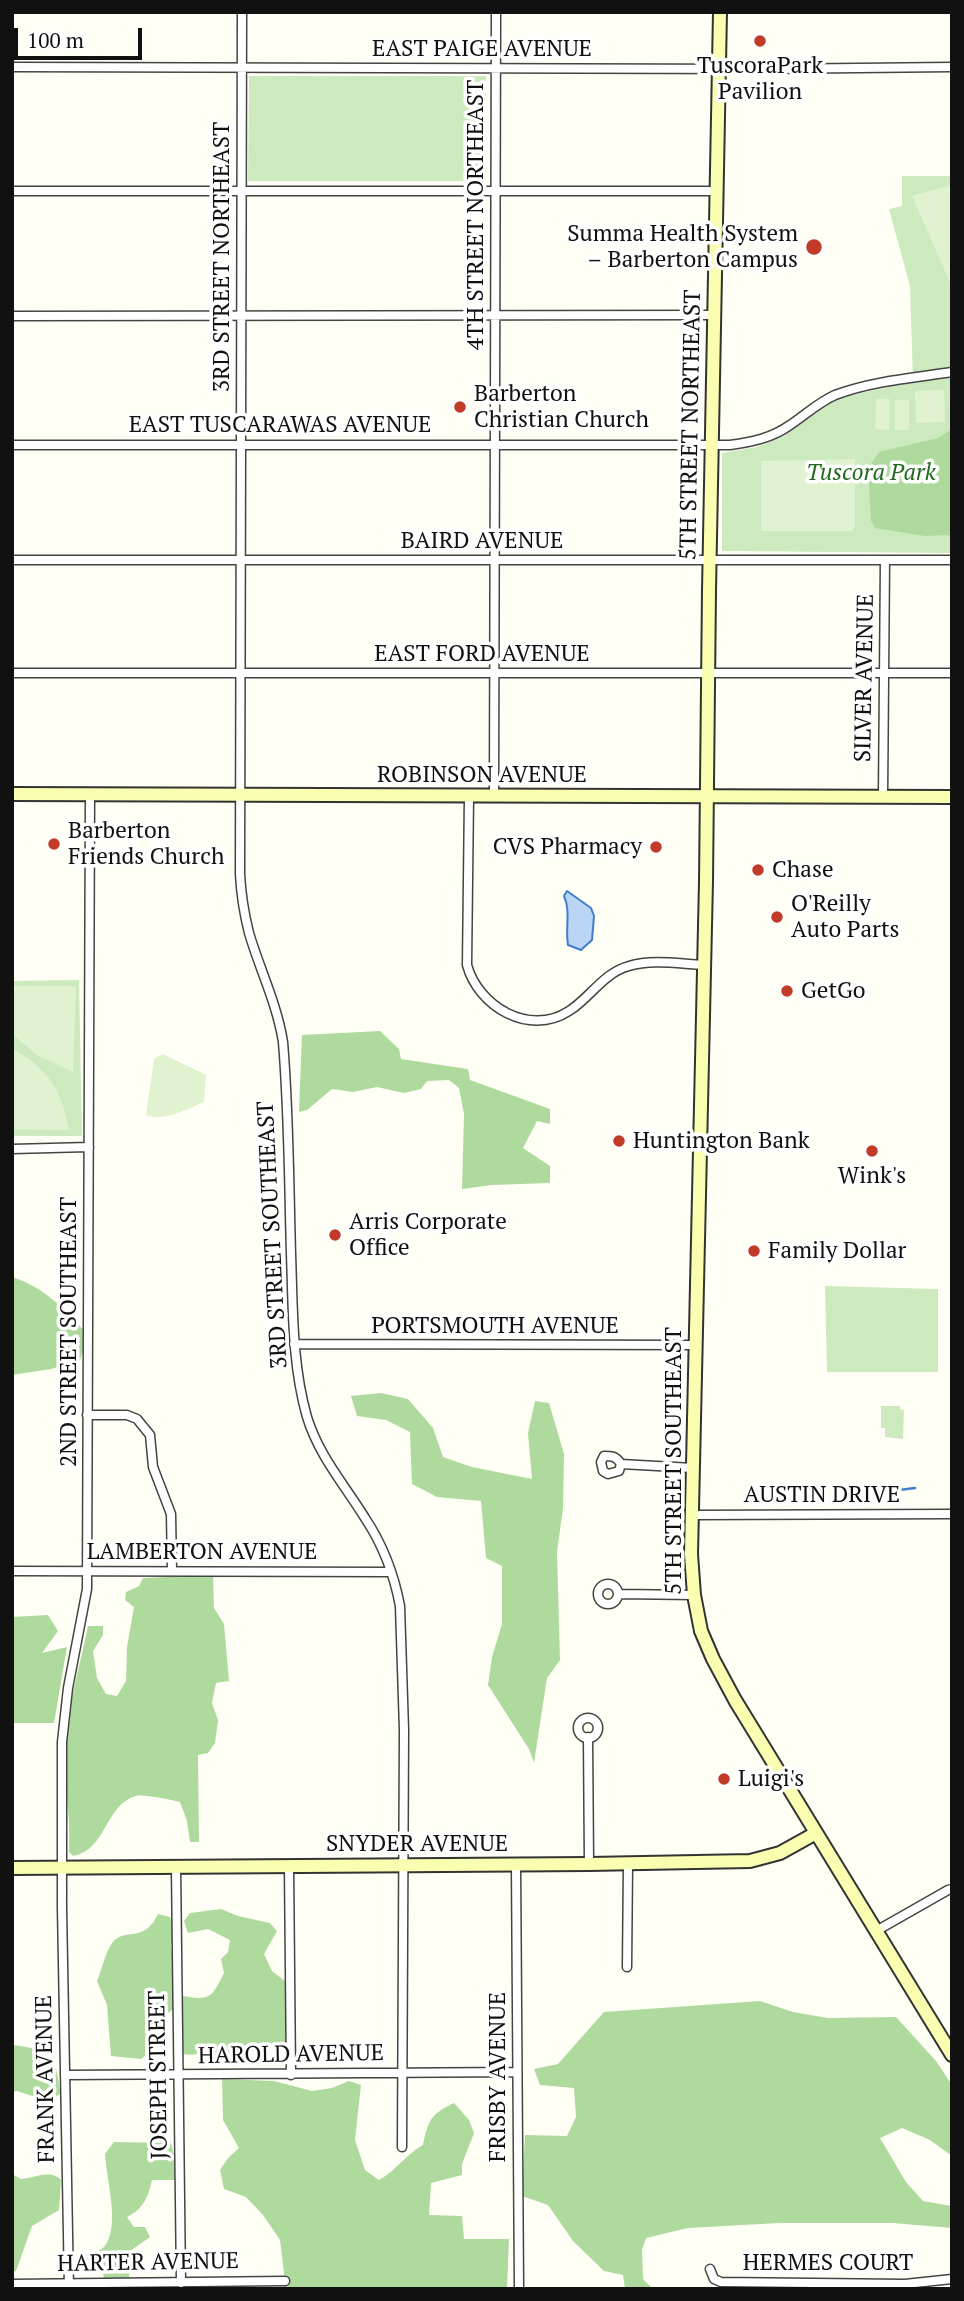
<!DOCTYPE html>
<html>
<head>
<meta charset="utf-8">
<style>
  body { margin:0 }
  #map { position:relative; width:964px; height:2301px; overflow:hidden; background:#fffff5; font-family:"PT Serif",serif }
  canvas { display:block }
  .frame { position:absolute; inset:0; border:14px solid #111; pointer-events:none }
  .scale { position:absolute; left:14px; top:28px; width:128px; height:32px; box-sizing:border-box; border:4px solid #111; border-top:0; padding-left:9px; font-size:21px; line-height:24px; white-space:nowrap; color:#111; -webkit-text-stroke:5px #fff; paint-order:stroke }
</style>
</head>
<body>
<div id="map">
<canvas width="964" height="2301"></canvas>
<div class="frame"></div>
<div class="scale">100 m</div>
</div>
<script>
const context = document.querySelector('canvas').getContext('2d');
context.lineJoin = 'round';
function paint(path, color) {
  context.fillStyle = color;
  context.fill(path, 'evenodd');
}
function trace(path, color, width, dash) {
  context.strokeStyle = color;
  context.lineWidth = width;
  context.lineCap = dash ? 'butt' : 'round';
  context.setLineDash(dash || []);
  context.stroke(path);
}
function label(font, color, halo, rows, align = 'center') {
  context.font = font + ' "PT Serif",serif';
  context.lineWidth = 7;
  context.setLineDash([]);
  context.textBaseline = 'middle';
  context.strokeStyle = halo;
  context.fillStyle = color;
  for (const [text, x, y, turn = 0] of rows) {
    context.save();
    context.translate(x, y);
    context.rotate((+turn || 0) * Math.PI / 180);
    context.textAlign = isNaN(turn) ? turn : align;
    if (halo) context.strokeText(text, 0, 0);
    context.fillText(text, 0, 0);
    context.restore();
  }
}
const green = new Path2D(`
  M 249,76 L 486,76 L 485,181 L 248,181 Z
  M 902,176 L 952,176 L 952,553 L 722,551 L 722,453 L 757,447 L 784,436 L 793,427 L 831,400 L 913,381 L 910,286 L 889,209 L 902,206 Z
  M 79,980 L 82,1136 L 12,1136 L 12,981 Z
  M 825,1286 L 938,1289 L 938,1372 L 827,1372 Z
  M 881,1406 L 900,1406 L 900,1409 L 904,1410 L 903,1439 L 885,1437 L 885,1428 L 881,1428 Z`);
const forest = new Path2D(`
  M 952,429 L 952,538 L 948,535 L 925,536 L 875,528 L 871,521 L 868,468 L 879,452 L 938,438 Z
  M 380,1031 L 399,1049 L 401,1059 L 468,1069 L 470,1080 L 550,1109 L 550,1124 L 537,1121 L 523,1148 L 550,1166 L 550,1183 L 492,1185 L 462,1189 L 464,1114 L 459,1088 L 449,1080 L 427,1081 L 421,1089 L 404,1093 L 377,1087 L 353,1092 L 332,1089 L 307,1110 L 299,1112 L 302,1035 Z
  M 12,1277 C 44,1287 66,1310 88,1335 L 80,1360 L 51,1369 L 12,1375 Z
  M 381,1393 L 408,1399 L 433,1428 L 443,1457 L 472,1467 L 532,1479 L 528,1433 L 535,1401 L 549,1403 L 564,1454 L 563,1508 L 557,1552 L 560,1660 L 547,1678 L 534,1763 L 529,1749 L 488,1685 L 492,1657 L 502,1624 L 502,1566 L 486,1558 L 481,1501 L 437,1497 L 412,1484 L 410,1432 L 386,1420 L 357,1416 L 351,1396 Z
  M 213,1575 L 214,1608 L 224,1624 L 229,1681 L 216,1683 L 212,1703 L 218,1720 L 215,1743 L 208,1753 L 198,1755 L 199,1842 L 190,1842 L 187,1821 L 180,1802 C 172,1800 142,1794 136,1796 C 105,1804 107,1850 73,1856 L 69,1852 C 71,1821 65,1791 65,1760 C 65,1715 79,1670 88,1626 L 103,1626 L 103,1635 L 93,1651 L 97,1678 L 106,1694 L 117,1696 L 126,1681 L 127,1647 L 134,1607 L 125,1600 L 126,1592 L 139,1586 L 143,1578 Z
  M 48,1615 L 58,1631 L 42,1653 L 67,1647 L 54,1723 L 12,1723 L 12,1617 Z
  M 221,1909 L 238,1916 L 270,1923 L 277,1931 L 264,1954 L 272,1971 L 285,1981 L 287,2046 L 258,2046 L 251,2052 L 237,2056 L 236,2061 C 219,2063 221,2055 208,2054 C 199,2053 192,2056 183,2054 L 183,1996 C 211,2001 212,1997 224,1973 L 221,1959 L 228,1952 L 230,1940 L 208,1929 L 188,1933 L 184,1921 L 190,1913 Z
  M 158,1914 L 170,1917 L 174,1929 L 171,1947 L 174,1962 L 174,2009 L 146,2027 L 145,2056 L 141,2059 L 111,2056 L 107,2005 L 97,1981 C 102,1970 105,1953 112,1943 C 125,1926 143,1945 158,1914 Z
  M 760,2001 L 793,2012 L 828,2018 L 896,2017 L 936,2061 L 952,2085 L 952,2156 L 930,2140 L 902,2128 L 880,2138 L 906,2182 L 923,2201 L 952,2206 L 952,2228 L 893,2223 L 779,2223 L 688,2228 L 646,2238 L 642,2250 L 643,2279 L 653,2289 L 625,2289 L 623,2275 L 604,2271 L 573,2241 L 548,2205 L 522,2196 L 525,2135 L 567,2136 L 576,2117 L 574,2088 L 540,2085 L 534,2069 L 558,2064 L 604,2012 Z
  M 12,2045 C 49,2049 57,2055 60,2094 L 48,2101 L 17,2091 L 12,2092 Z
  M 222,2079 L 274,2081 L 312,2091 L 332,2088 L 349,2081 L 361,2085 L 355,2140 L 365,2170 L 379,2180 C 396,2171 406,2154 423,2145 C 428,2120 431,2114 454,2103 L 469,2120 L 474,2133 L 462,2164 L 462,2175 L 431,2183 L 429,2215 L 462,2216 L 464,2239 L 509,2239 L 507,2289 L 283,2289 L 285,2281 L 280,2240 L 263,2215 L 246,2197 L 224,2189 L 220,2170 L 228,2158 L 239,2148 L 223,2120 Z
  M 114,2142 L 171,2143 L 177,2168 L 176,2180 L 152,2180 C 148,2198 143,2209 127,2217 L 134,2227 L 145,2227 L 150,2237 L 130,2251 L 129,2279 L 104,2278 L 101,2264 L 89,2267 L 85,2271 L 76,2269 L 78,2256 C 87,2254 97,2254 104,2247 C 121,2227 106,2178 105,2154 Z
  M 12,2174 L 21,2179 C 35,2178 51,2169 61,2180 L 59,2210 L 32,2226 L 16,2271 L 12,2272 Z`);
const pitch = new Path2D(`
  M 952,185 L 952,287 L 912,196 Z
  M 944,390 L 945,422 L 916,423 L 915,391 Z
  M 876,399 L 890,399 L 889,430 L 875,429 Z
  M 895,400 L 909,400 L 909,430 L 895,430 Z
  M 855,459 L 855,527 L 852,531 L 761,531 L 761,461 Z
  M 12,986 L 76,986 L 73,1072 L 37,1055 L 12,1034 Z
  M 12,1049 C 48,1067 62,1091 69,1130 L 12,1129 Z
  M 163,1054 L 206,1075 L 204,1102 C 187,1109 165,1122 146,1115 L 154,1059 Z`);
const water = new Path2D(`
  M 567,891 L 591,908 L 594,916 L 592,940 L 581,950 L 568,945 C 565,928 571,911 564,896 Z`);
const stream = new Path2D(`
  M 860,1489 L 877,1489 L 882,1494
  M 882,1496 L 883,1492 L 915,1488`);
const street = new Path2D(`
  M 242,12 L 240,874 C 241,894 244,913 249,933 C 260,970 277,1004 283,1042 C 289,1113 289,1184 291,1254 C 293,1309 292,1365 307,1417 C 319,1456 344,1484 365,1518 C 383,1545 394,1574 400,1606 L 404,1730 L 402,2147
  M 12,67 L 763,69 L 952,67
  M 12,191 L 716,191
  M 12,316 L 714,315
  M 12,445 L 730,445 C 752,442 772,438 790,425 C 805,415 819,402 835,395 C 872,381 913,378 952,372
  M 12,560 L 952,560
  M 12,673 L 952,673
  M 469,796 L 467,965 C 478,1006 529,1037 569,1011 C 590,998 603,973 629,966 C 652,959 680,964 704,965
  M 494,796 L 496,12
  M 883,797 L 885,560
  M 12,1149 L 89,1147
  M 294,1344 L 695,1345
  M 87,1415 L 127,1415 L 137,1419 L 150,1435 L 153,1467 L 171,1514 L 172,1571
  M 621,1464 L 619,1471 L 608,1474 L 603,1471 L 601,1462 L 604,1456 C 612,1456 616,1456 621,1464 L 693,1468
  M 692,1515 L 952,1514
  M 12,1571 L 391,1572
  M598 1594a10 10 0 1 1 20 0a10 10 0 1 1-20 0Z
  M 619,1594 L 694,1595
  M578 1728a10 10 0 1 1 20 0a10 10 0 1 1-20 0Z
  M 588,1737 L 589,1864
  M 516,1865 L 519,2289
  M 289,1866 L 291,2075
  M 176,1867 L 181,2283
  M 876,1931 L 948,1890 L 952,1889
  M 627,1967 L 628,1864
  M 65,2075 L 517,2072
  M 710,2269 L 714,2279 L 721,2282 L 905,2284 L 952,2279
  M 12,2284 L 285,2281
  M 69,2289 L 62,1908 L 62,1742 L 68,1688 L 87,1589 L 90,794`);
const secondary = new Path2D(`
  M 720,12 L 709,590 L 706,881 L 691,1554 L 694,1595 L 701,1631 L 713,1659 L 735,1700 L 952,2055
  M 12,794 L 952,797
  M 12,1868 L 589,1864 L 750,1861 L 780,1853 L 816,1833`);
const markers = [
  [760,41,7,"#c23b28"],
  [814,247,9,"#c23b28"],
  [460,407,7,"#c23b28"],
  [54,844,7,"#c23b28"],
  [656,847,7,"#c23b28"],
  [758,870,7,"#c23b28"],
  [777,917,7,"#c23b28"],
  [787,991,7,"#c23b28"],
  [619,1141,7,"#c23b28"],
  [872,1151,7,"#c23b28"],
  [335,1235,7,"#c23b28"],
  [754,1251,7,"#c23b28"],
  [724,1779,7,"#c23b28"]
];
const streetNames = [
  ["EAST PAIGE AVENUE",482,49],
  ["4TH STREET NORTHEAST",476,215,-90],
  ["3RD STREET NORTHEAST",222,257,-90],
  ["EAST TUSCARAWAS AVENUE",280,425],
  ["5TH STREET NORTHEAST",691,425,-89],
  ["BAIRD AVENUE",482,541],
  ["EAST FORD AVENUE",482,654],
  ["SILVER AVENUE",865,678,-89],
  ["ROBINSON AVENUE",482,775],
  ["3RD STREET SOUTHEAST",273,1235,-93],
  ["PORTSMOUTH AVENUE",495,1326],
  ["2ND STREET SOUTHEAST",69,1332,-90],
  ["5TH STREET SOUTHEAST",674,1461,-90],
  ["AUSTIN DRIVE",822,1495],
  ["LAMBERTON AVENUE",202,1552],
  ["SNYDER AVENUE",417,1844],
  ["HAROLD AVENUE",291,2055,-1],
  ["JOSEPH STREET",159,2075,-91],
  ["FRISBY AVENUE",498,2077,-90],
  ["FRANK AVENUE",46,2079,-91],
  ["HARTER AVENUE",148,2263,-1],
  ["HERMES COURT",828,2263]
];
const poiNames = [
  ["TuscoraPark",760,66,"center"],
  ["Pavilion",760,92,"center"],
  ["Summa Health System",798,234,"right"],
  ["– Barberton Campus",798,260,"right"],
  ["Barberton",474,394],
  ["Christian Church",474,420],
  ["Barberton",68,831],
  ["Friends Church",68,857],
  ["CVS Pharmacy",642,847,"right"],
  ["Chase",772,870],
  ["O'Reilly",791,904],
  ["Auto Parts",791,930],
  ["GetGo",801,991],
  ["Huntington Bank",633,1141],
  ["Wink's",872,1176,"center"],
  ["Arris Corporate",349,1222],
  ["Office",349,1248],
  ["Family Dollar",768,1251],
  ["Luigi's",738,1779]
];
const parkNames = [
  ["Tuscora Park",871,473]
];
paint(green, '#cdeabe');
paint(forest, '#aedb9d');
paint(pitch, '#e0f2cf');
paint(water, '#bad5f6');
trace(water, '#417dcd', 2);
trace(stream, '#417dcd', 2.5);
trace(street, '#444', 11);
trace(secondary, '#333', 16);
trace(street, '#fff', 8);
trace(secondary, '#f9feb1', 12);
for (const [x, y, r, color] of markers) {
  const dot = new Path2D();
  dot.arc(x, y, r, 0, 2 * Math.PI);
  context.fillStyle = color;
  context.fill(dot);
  trace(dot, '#fff', 2.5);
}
label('23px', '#111', '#fff', streetNames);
label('23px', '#111', '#fff', poiNames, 'left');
label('italic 23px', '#236a20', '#fff', parkNames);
</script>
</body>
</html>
